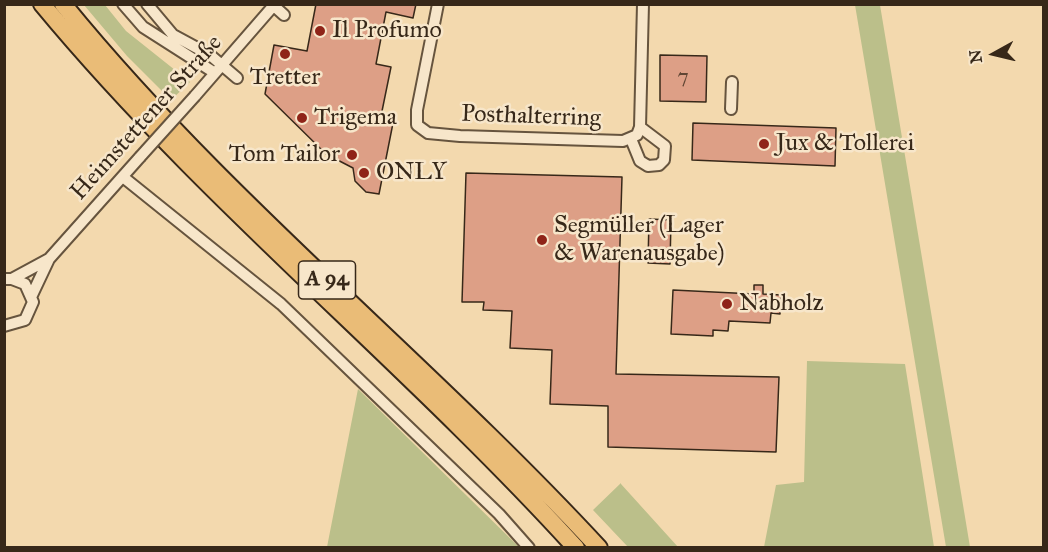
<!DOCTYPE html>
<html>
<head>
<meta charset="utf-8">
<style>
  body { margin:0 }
  #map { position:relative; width:1048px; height:552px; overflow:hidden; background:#f3d9ae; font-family:"IM FELL Great Primer",serif }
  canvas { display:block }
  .frame { position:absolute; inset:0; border:6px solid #372819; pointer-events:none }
  .north { position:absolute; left:964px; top:24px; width:60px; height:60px; -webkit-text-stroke:4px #f7e6ca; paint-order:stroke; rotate:262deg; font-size:16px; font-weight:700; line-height:24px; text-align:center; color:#372819 }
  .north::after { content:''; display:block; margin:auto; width:21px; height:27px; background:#372819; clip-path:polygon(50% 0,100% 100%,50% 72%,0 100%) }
</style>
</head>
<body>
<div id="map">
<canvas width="1048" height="552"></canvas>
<div class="frame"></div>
<div class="north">N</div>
</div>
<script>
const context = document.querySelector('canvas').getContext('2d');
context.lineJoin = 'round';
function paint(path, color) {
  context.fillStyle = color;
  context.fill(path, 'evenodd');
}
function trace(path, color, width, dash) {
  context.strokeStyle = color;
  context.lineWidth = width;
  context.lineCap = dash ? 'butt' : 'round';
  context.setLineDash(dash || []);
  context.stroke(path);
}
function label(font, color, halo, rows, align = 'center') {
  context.font = font + ' "IM FELL Great Primer",serif';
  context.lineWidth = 5;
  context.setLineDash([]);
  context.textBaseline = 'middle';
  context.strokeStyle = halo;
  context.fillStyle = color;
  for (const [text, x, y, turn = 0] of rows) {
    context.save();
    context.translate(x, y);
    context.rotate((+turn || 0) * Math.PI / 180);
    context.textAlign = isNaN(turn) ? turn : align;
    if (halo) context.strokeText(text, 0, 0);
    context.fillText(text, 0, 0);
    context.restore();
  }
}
const green = new Path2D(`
  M 84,5 L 105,5 L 126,31 L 190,82 L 171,100 L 127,56 Z
  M 855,5 L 880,5 L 970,547 L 946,547 Z
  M 807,361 L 905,364 L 934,547 L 764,547 L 776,485 L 804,482 Z
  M 358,389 L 519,547 L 327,547 Z
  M 621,483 L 621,484 L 678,547 L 628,547 L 593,510 Z`);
const building = new Path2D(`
  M 316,4 L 416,4 L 413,18 L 386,12 L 376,64 L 391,67 L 381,116 L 394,118 L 379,194 L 366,192 L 355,181 L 353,168 L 326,154 L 265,94 L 274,45 L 307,51 Z
  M 660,55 L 707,56 L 706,102 L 660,101 Z
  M 693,123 L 836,128 L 835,166 L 692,160 Z
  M 466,173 L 622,177 L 616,374 L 779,377 L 776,452 L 608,447 L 608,406 L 550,404 L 552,350 L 510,348 L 512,311 L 483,310 L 484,302 L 462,302 Z
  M 649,219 L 671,220 L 670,264 L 648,263 Z
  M 754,285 L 763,285 L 763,294 L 781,295 L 780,314 L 771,313 L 770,323 L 729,321 L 728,331 L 713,330 L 713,336 L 671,334 L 673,290 L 754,294 Z`);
const minor = new Path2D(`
  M 123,4 L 143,27 L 215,73
  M 147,4 L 173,35 L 210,55 L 237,78
  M 438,4 L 417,110 L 417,125 L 428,133 L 460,136 L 623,141 L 637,135 L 640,127 L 643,4
  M 274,6 L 284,15
  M 195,96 L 275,4
  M 731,109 L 732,82
  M 631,139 L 640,161 L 648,166 L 659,165 L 664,160 L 665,146 L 640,127
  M 123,177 L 281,304 L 499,514 L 529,548
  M 4,279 L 12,279 L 25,284 L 33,302 L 25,320 L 4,326
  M 12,279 L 49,259
  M 32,295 L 49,259 L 140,157`);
const highway = new Path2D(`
  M 42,4 C 205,201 405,360 576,548
  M 63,4 C 224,202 426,361 599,548`);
const minorBridge = new Path2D(`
  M 140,157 L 195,96`);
const markers = [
  [320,31,6,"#8f2418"],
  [285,54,6,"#8f2418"],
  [302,118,6,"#8f2418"],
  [764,144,6,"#8f2418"],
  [352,155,6,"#8f2418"],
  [364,173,6,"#8f2418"],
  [542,240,6,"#8f2418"],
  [727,304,6,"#8f2418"]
];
const numberNames = [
  ["7",683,78]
];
const shields = [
  [327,280,57]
];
const shieldNames = [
  ["A 94",327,280]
];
const poiNames = [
  ["Il Profumo",332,31],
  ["Tretter",285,78,"center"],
  ["Trigema",314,118],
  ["Jux & Tollerei",776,144],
  ["Tom Tailor",340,155,"right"],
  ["ONLY",376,173],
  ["Segmüller (Lager",554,226],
  ["& Warenausgabe)",554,254],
  ["Nabholz",739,304]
];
const streetNames = [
  ["Posthalterring",531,117,2],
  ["Heimstettener Straße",147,118,-48]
];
paint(green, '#bbbf8a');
paint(building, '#dd9f86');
trace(building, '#372819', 1.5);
trace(minor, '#66543e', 14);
trace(highway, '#372819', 20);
trace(minor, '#f7e6ca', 10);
trace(highway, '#eabc77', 16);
trace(minorBridge, '#66543e', 14, []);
trace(minorBridge, '#f7e6ca', 10);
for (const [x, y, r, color] of markers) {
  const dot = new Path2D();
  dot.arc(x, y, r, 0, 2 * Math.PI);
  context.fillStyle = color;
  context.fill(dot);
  trace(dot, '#f7e6ca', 2);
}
label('21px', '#604634', null, numberNames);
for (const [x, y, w] of shields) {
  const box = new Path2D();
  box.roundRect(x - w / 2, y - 19, w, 38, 4.5);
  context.fillStyle = '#f7e6ca';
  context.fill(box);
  trace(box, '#372819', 1.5);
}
label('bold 22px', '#372819', null, shieldNames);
label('24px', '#372819', '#f7e6ca', poiNames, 'left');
label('24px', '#372819', '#f7e6ca', streetNames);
</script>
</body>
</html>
